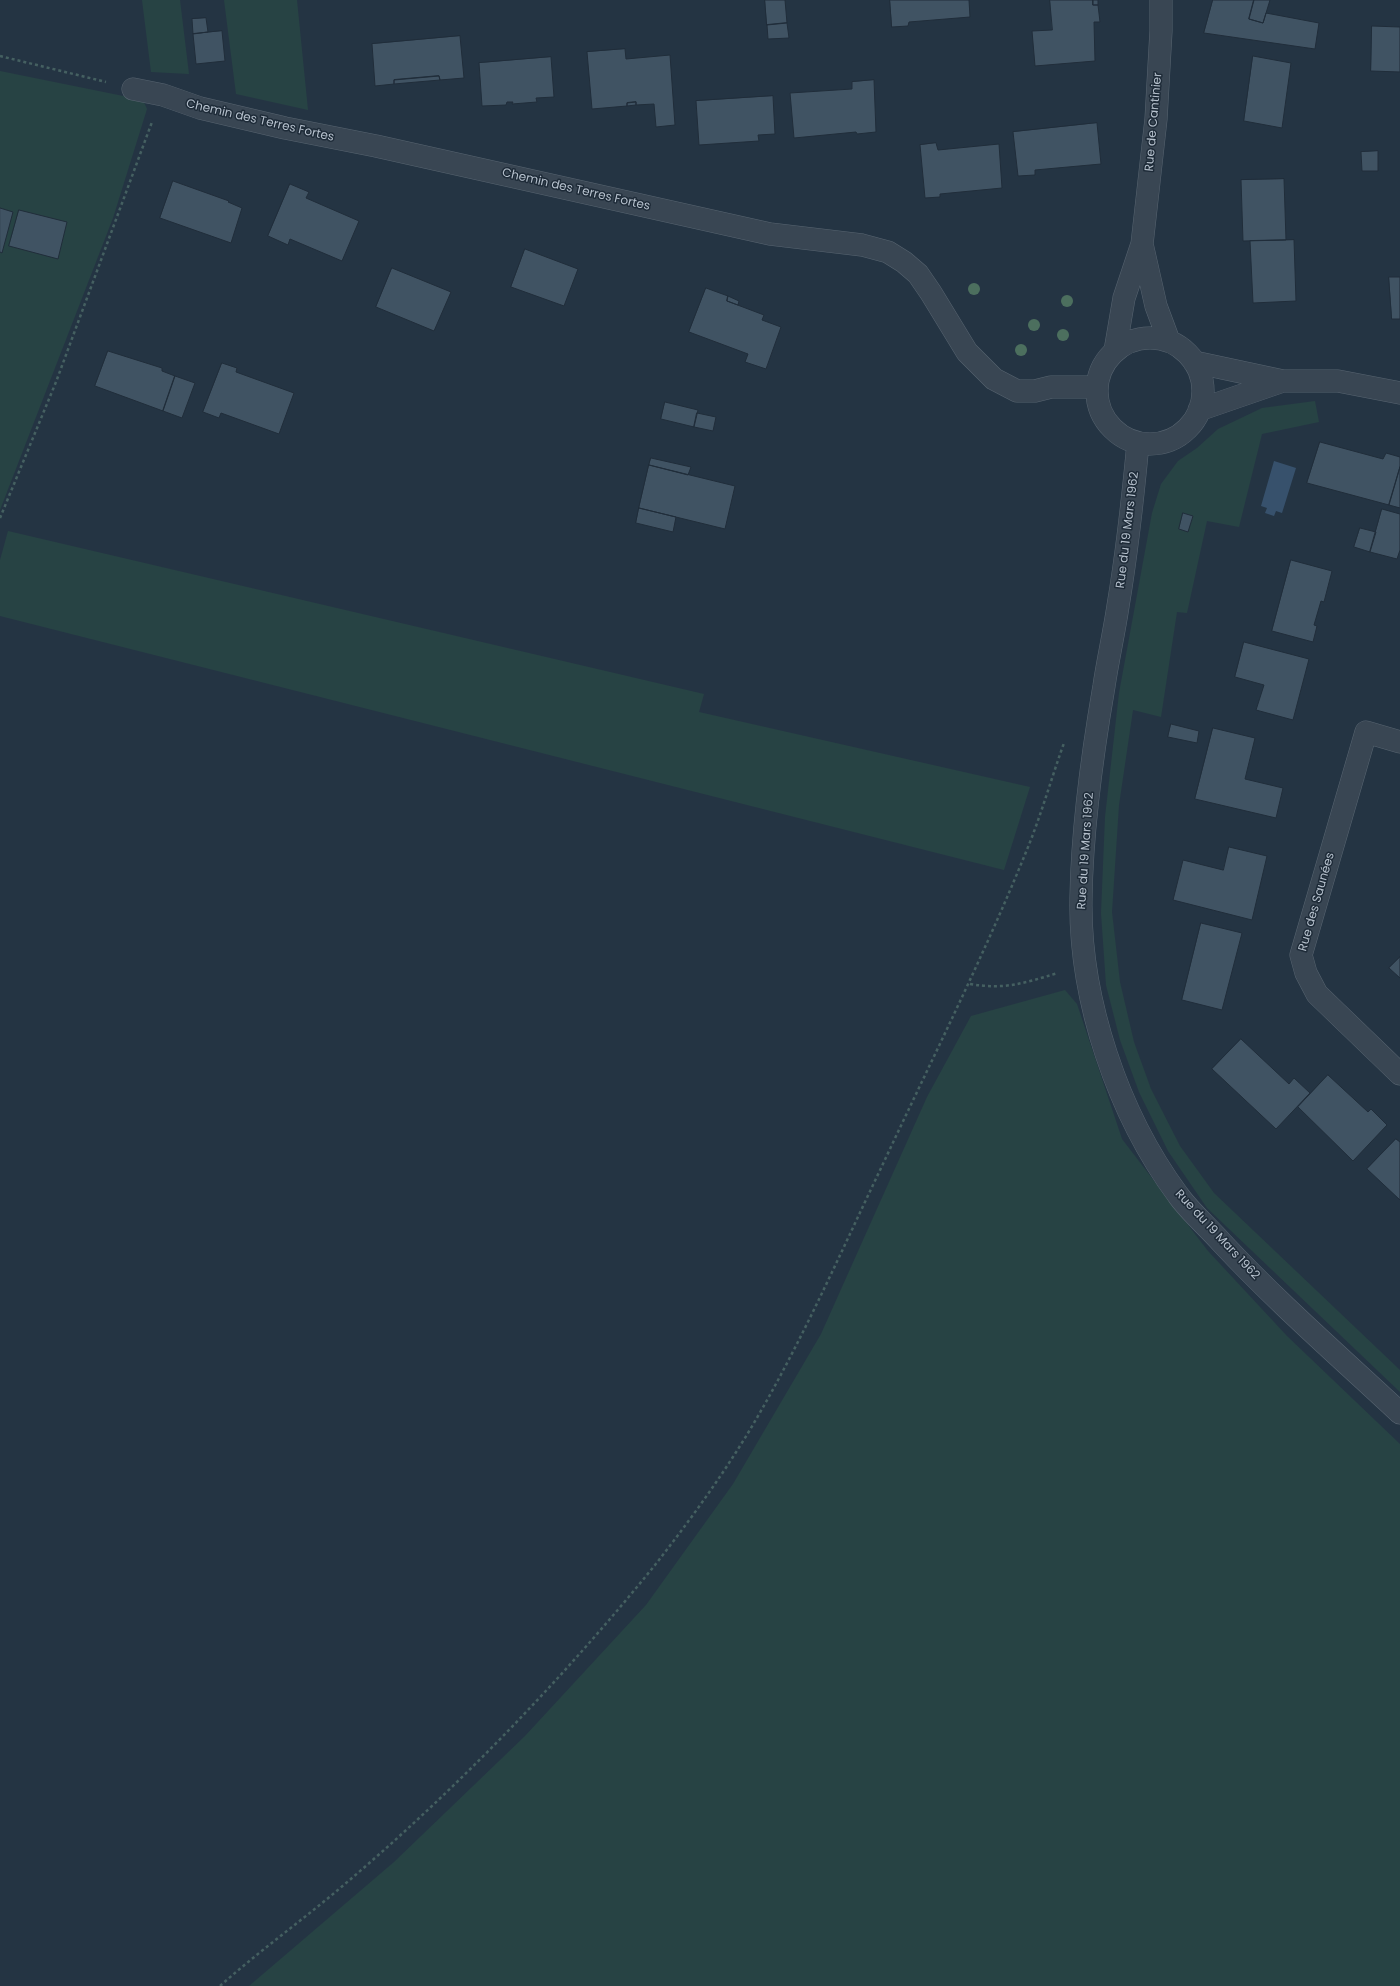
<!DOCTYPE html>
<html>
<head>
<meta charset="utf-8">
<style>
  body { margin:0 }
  canvas { display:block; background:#243443 }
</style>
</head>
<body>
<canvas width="1400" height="1986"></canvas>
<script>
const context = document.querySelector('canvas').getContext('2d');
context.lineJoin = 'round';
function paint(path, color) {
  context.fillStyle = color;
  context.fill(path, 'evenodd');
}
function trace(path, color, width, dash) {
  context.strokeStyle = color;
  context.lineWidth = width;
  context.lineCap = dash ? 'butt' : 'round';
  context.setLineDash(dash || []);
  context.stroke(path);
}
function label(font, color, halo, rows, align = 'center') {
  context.font = font + ' Poppins,sans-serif';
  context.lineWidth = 3;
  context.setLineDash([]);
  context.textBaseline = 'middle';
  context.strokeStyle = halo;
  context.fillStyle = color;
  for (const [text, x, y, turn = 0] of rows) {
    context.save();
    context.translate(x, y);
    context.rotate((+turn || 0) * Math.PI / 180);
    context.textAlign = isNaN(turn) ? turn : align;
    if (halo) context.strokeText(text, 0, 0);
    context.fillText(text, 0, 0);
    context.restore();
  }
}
const green = new Path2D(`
  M 142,0 L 180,0 L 189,74 L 151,72 Z
  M 224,0 L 297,0 L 308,110 L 236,94 Z
  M 0,71 L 143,100 L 147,109 L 113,218 L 0,510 Z
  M 1315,401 L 1319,422 L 1262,434 L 1239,527 L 1207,521 L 1187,613 L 1177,612 L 1161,717 L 1133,710 L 1119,805 L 1112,912 L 1120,982 L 1134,1042 L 1151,1089 L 1180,1146 L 1214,1193 L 1400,1370 L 1400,1392 L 1207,1208 L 1168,1151 L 1139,1092 L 1120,1040 L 1106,985 L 1101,913 L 1105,817 L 1119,693 L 1152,513 L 1161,484 L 1178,461 L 1197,448 L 1218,429 L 1262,408 Z
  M 8,531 L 704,694 L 699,712 L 1030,787 L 1004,870 L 0,616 L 0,560 Z
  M 1065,990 L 1077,1004 L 1122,1139 L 1208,1251 L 1287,1336 L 1400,1444 L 1400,1986 L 249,1986 L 394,1862 L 525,1736 L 646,1605 L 733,1484 L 821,1334 L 927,1097 L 971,1016 Z`);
const water = new Path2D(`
  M 1274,461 L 1296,468 L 1282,513 L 1276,511 L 1274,516 L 1265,513 L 1267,508 L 1261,506 Z`);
const building = new Path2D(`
  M 765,0 L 785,0 L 787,23 L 767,25 Z
  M 890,0 L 969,0 L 970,17 L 909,22 L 908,26 L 892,27 Z
  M 1050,0 L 1093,0 L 1093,5 L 1098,5 L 1100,22 L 1094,22 L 1095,61 L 1035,66 L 1032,31 L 1052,30 Z
  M 1093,0 L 1098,0 L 1098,5 L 1093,5 Z
  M 1213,0 L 1254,0 L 1249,19 L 1263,23 L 1266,13 L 1319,23 L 1315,49 L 1204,33 Z
  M 1254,0 L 1270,0 L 1263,23 L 1249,19 Z
  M 206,18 L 208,32 L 193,34 L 192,19 Z
  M 787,23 L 789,38 L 768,39 L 767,25 Z
  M 1372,26 L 1400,27 L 1400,72 L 1371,71 Z
  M 222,31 L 225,61 L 196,64 L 193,34 Z
  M 460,36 L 464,78 L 440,80 L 439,76 L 394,80 L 394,84 L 375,86 L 372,44 Z
  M 625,49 L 626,59 L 670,55 L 675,125 L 656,127 L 654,104 L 636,105 L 636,102 L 627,103 L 627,106 L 592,109 L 587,52 Z
  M 1253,56 L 1291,63 L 1282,128 L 1244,121 Z
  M 551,57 L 554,97 L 536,98 L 537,102 L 512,104 L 513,102 L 507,102 L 506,105 L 482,106 L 479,63 Z
  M 439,76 L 440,80 L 394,84 L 394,80 Z
  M 874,80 L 876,132 L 857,134 L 856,132 L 794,138 L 790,93 L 852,89 L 852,82 Z
  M 773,96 L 775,134 L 758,135 L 759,141 L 699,145 L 696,101 Z
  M 636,102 L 636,105 L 627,106 L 627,103 Z
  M 1097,123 L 1101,164 L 1035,170 L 1035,175 L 1018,176 L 1013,132 Z
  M 936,143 L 938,150 L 999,144 L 1002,188 L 940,194 L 940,197 L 925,198 L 920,145 Z
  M 1378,151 L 1378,171 L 1362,171 L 1361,152 Z
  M 1284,179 L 1286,240 L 1243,241 L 1241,180 Z
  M 173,181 L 229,201 L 228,202 L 242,208 L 231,243 L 160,218 Z
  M 290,184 L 309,192 L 306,198 L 359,221 L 342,261 L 290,239 L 288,245 L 268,236 Z
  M 0,208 L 13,212 L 2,253 L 0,252 Z
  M 19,210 L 67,222 L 58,259 L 9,246 Z
  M 1294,240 L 1296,301 L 1253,303 L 1250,241 Z
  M 525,249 L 578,269 L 564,306 L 511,287 Z
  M 392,268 L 451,292 L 434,331 L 376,307 Z
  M 1389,277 L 1400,277 L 1400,319 L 1392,319 Z
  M 706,288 L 728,296 L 727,301 L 764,315 L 762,320 L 781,327 L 766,369 L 745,362 L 748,354 L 689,332 Z
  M 728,296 L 739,301 L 738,305 L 727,301 Z
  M 108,351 L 162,368 L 162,371 L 175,376 L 163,411 L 95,386 Z
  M 222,363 L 237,368 L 236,372 L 294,393 L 279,434 L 221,413 L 219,418 L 203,412 Z
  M 175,376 L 195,383 L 182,418 L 163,411 Z
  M 665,402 L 698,410 L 694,427 L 661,419 Z
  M 697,413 L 716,417 L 713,431 L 694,427 Z
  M 1320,442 L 1383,459 L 1386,453 L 1400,457 L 1400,467 L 1389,505 L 1307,483 Z
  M 651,458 L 691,467 L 688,475 L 649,465 Z
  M 649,465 L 735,486 L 725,529 L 639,508 Z
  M 1400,467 L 1400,508 L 1389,505 Z
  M 639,508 L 676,517 L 673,532 L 636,523 Z
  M 1382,509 L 1400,514 L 1400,550 L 1397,559 L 1370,552 Z
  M 1183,513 L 1193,516 L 1188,532 L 1179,529 Z
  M 1360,528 L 1376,532 L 1370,552 L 1354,547 Z
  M 1291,560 L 1332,571 L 1324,602 L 1321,601 L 1314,625 L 1317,626 L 1313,642 L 1272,631 Z
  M 1244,642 L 1309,659 L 1293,720 L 1256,710 L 1264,685 L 1235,677 Z
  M 1171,724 L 1199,731 L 1197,743 L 1168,737 Z
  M 1213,728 L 1255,738 L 1245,779 L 1283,788 L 1276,818 L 1195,799 Z
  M 1229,847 L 1267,856 L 1252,920 L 1173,900 L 1183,860 L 1223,870 Z
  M 1201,923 L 1242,933 L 1222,1010 L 1182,1000 Z
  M 1400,957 L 1400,978 L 1389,968 Z
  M 1241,1039 L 1289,1084 L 1294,1078 L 1310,1093 L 1276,1129 L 1212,1069 Z
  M 1328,1075 L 1368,1112 L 1371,1109 L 1387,1125 L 1353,1161 L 1298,1107 Z
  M 1396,1139 L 1400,1142 L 1400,1200 L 1367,1169 Z`);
const path = new Path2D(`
  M 0,56 L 106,82
  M 0,518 L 56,382 L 152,122
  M 970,984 C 1005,990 1024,983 1058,973
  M 220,1986 C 258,1952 300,1922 339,1889 C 453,1793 561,1681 655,1565 C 688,1523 720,1479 748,1433 C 799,1348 839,1256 882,1166 C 931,1061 983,958 1026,852 C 1041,816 1051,779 1064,743`);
const minor = new Path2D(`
  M 133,89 L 163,95 L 200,108 L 285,128 L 376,146 L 770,234 L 862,245 L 888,252 L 904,262 L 918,274 L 931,293 L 967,352 L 994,379 L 1017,391 L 1035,391 L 1051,387 L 1097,387
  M 1142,244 L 1156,306 L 1169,341
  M1097 391a53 53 0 1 1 106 0a53 53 0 1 1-106 0Z
  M 1115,351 L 1124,298 L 1142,244 L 1156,119 L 1161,31 L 1161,0
  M 1194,362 L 1283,381 L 1338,381 L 1400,393
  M 1199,410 L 1283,381
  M 1138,443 C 1133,497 1127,552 1118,606 C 1114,633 1108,659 1104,686 C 1092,756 1082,828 1081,898 C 1079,999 1118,1114 1178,1195 C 1190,1212 1208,1227 1222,1243 C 1278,1303 1340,1357 1400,1413
  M 1400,742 L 1366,732 L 1301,955 L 1306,973 L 1317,994 L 1400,1074`);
const trees = [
  [974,289],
  [1067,301],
  [1034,325],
  [1063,335],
  [1021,350]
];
const streetNames = [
  ["Chemin des Terres Fortes",260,121,13],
  ["Rue de Cantinier",1154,122,-85],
  ["Chemin des Terres Fortes",576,190,13],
  ["Rue du 19 Mars 1962",1128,530,-83],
  ["Rue du 19 Mars 1962",1086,851,-86],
  ["Rue des Saunées",1317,902,-74],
  ["Rue du 19 Mars 1962",1217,1235,47]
];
paint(green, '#274344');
paint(water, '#37516c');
paint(building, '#405363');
trace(building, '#202d3a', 1);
trace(minor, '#576470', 23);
trace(path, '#456061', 2.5, [3, 3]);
trace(minor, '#394653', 22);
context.fillStyle = '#4c6f5e';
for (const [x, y] of trees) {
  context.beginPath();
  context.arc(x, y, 6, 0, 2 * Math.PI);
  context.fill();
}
label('12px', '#b6c1cd', '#1e2b38', streetNames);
</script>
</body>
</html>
